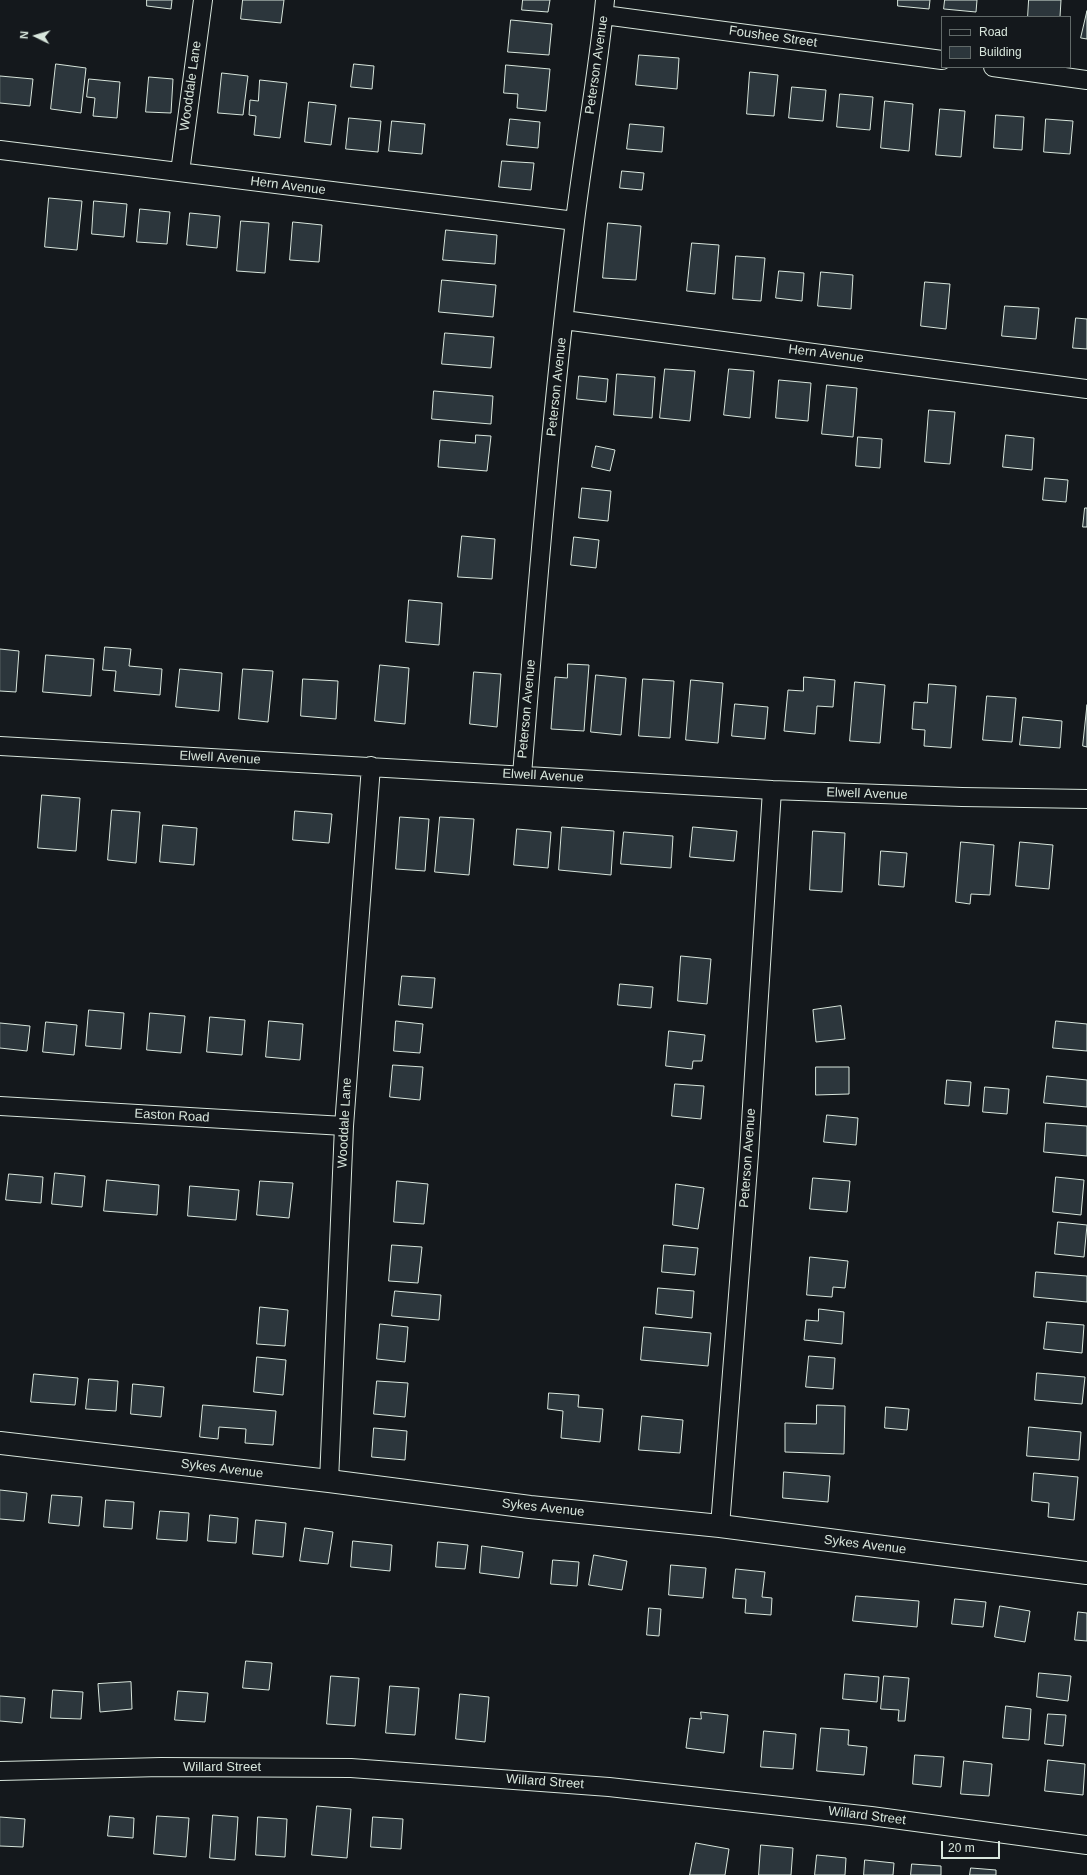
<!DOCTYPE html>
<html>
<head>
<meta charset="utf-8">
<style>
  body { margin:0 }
  #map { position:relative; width:1087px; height:1875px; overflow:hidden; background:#14181c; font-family:Helvetica,sans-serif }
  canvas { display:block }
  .legend { position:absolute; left:941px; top:16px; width:130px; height:52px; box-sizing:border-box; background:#14181c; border:1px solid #626a69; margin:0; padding:5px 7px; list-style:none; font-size:12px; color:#d8e6dc }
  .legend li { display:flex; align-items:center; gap:8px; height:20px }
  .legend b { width:20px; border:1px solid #626a69 }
  .north { position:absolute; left:16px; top:16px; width:40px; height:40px; -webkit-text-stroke:3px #14181c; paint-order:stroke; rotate:275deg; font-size:11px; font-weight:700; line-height:16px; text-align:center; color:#d8e6dc }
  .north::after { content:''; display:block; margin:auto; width:14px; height:18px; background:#d8e6dc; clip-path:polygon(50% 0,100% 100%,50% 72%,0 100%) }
  .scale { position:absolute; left:941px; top:1841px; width:59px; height:18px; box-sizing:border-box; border:2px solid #d8e6dc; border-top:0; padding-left:5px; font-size:12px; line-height:14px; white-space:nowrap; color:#d8e6dc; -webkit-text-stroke:3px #14181c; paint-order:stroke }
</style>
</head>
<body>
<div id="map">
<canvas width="1087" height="1875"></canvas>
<ul class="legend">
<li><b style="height:5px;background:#14181c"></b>Road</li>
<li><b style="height:11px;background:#2c363c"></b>Building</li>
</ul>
<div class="north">N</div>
<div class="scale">20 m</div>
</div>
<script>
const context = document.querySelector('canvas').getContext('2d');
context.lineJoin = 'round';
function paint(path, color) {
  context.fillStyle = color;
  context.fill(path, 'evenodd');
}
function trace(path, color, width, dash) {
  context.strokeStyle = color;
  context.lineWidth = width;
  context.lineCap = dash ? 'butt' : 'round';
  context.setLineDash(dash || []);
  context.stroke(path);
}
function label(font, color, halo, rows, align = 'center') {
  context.font = font + ' Helvetica,sans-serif';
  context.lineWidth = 3;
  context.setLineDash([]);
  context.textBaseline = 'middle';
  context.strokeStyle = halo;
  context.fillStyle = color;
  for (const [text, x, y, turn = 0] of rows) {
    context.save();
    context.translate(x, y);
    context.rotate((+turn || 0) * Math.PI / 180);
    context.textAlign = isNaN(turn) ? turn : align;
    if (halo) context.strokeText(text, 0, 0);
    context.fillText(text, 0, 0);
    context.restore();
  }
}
const building = new Path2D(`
  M 147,0 L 172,0 L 171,9 L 147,6 Z
  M 243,0 L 284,0 L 281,23 L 241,19 Z
  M 523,0 L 550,0 L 548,12 L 522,10 Z
  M 898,0 L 930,0 L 929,9 L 898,6 Z
  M 945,0 L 977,0 L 976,12 L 944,9 Z
  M 1029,0 L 1061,0 L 1060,17 L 1028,17 Z
  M 1087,11 L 1087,39 L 1081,38 Z
  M 511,20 L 552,24 L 549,55 L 508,52 Z
  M 639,55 L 679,58 L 677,89 L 636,85 Z
  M 56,64 L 86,68 L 81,113 L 51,109 Z
  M 354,64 L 374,66 L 372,89 L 351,87 Z
  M 506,65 L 550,69 L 546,111 L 517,108 L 518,94 L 504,93 Z
  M 750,72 L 778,75 L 774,116 L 747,114 Z
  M 222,73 L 248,76 L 243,115 L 218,113 Z
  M 0,76 L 33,79 L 30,106 L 0,103 Z
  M 149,77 L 173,79 L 171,113 L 146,112 Z
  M 89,79 L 120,82 L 117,118 L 93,116 L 95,98 L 87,97 Z
  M 260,80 L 287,83 L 280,138 L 254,135 L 256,116 L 249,115 L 250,100 L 258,101 Z
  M 792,87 L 826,90 L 823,121 L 789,118 Z
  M 840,94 L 873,97 L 870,130 L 837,127 Z
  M 885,101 L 913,104 L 909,151 L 881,148 Z
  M 309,102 L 336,105 L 331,145 L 305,142 Z
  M 940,109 L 965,111 L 961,157 L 936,155 Z
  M 996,115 L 1024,117 L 1022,150 L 994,148 Z
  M 349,118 L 381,121 L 378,152 L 346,149 Z
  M 510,119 L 540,122 L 538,148 L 507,145 Z
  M 1046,119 L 1073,121 L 1070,154 L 1044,152 Z
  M 392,121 L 425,124 L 422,154 L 389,151 Z
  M 630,124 L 664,127 L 662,152 L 627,149 Z
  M 502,161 L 534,163 L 531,190 L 499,187 Z
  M 622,171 L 644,173 L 642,190 L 620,188 Z
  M 49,198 L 82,201 L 77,250 L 45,247 Z
  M 94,201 L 127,204 L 124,237 L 92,234 Z
  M 140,209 L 170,212 L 167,244 L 137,242 Z
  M 190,213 L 220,216 L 217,248 L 187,245 Z
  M 241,221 L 269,223 L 265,273 L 237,271 Z
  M 293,222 L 322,225 L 319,262 L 290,260 Z
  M 608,223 L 641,226 L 636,280 L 603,278 Z
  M 446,230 L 497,235 L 495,264 L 443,260 Z
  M 692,243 L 719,245 L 715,294 L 687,291 Z
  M 736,256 L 765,258 L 761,301 L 733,299 Z
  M 779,271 L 804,273 L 802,301 L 776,298 Z
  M 821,272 L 853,275 L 851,309 L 818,306 Z
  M 442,280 L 496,285 L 493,317 L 439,312 Z
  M 925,282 L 950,284 L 946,329 L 921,326 Z
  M 1005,306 L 1039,308 L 1036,339 L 1002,336 Z
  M 1076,318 L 1087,319 L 1087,349 L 1073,348 Z
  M 445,333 L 494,337 L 491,368 L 442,364 Z
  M 665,369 L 695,371 L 690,421 L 660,418 Z
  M 729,369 L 754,371 L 750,418 L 724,415 Z
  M 617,374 L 655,377 L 652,418 L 614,415 Z
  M 579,376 L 608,379 L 606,402 L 577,399 Z
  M 779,380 L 811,383 L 808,421 L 776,418 Z
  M 827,385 L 857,388 L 853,437 L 822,434 Z
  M 434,391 L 493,396 L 491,424 L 432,419 Z
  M 929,410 L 955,412 L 950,464 L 925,462 Z
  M 476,435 L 491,436 L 487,471 L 438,467 L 440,440 L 475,443 Z
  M 1006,435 L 1034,438 L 1032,470 L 1003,467 Z
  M 858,437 L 882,439 L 880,468 L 856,466 Z
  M 596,446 L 615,450 L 610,471 L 592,467 Z
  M 1045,478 L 1068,480 L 1066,502 L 1043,500 Z
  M 582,488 L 611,491 L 608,521 L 579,518 Z
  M 1085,508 L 1087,508 L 1087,527 L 1083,527 Z
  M 462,536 L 495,539 L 492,579 L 458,577 Z
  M 574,537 L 599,540 L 596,568 L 571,565 Z
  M 409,600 L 442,603 L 439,645 L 406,642 Z
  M 105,647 L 131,649 L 129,666 L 162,669 L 160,695 L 114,691 L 116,671 L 103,670 Z
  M 0,649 L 19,651 L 16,692 L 0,691 Z
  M 46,655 L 94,659 L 91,696 L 43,692 Z
  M 568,664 L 589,665 L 584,731 L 551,729 L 555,677 L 567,678 Z
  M 380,665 L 409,668 L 405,724 L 375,721 Z
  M 180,669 L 222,673 L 219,711 L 176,707 Z
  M 243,669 L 273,671 L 268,722 L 239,719 Z
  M 474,672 L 501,674 L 497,727 L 470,724 Z
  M 596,675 L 626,678 L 621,735 L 591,732 Z
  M 804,677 L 835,680 L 833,707 L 817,706 L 815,734 L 784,731 L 788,690 L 803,691 Z
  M 303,679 L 338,681 L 336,719 L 301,716 Z
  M 643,679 L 674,681 L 670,738 L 639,736 Z
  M 691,680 L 723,683 L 718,743 L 686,740 Z
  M 855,682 L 885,685 L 880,743 L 850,741 Z
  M 929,684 L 956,686 L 951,748 L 924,746 L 925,730 L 912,729 L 914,702 L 927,703 Z
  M 987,696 L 1016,698 L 1012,742 L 983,740 Z
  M 735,704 L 768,707 L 765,739 L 732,736 Z
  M 1087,705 L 1087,747 L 1083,746 Z
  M 1023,717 L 1062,721 L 1060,748 L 1020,745 Z
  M 42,795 L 80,798 L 76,851 L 38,848 Z
  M 112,810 L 140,812 L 136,863 L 108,860 Z
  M 295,811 L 332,814 L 329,843 L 293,840 Z
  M 400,817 L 429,819 L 425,871 L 396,869 Z
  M 440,817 L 474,819 L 469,875 L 435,872 Z
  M 163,825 L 197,828 L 194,865 L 160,862 Z
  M 562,827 L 614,831 L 611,875 L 559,870 Z
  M 693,827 L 737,831 L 734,861 L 690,857 Z
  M 517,829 L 551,832 L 548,868 L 514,865 Z
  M 813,831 L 845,833 L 842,892 L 810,890 Z
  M 624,832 L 673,836 L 671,868 L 621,864 Z
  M 961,842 L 994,845 L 990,895 L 971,894 L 970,904 L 956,902 Z
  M 1020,842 L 1053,845 L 1049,889 L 1016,886 Z
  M 881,851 L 907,853 L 904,887 L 879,885 Z
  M 681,956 L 711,959 L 707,1004 L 678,1001 Z
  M 402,976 L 435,978 L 432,1008 L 399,1005 Z
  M 620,984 L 653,987 L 651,1008 L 618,1005 Z
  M 841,1006 L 845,1039 L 816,1042 L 813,1010 Z
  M 89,1010 L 124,1013 L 121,1049 L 86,1046 Z
  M 150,1013 L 185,1016 L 181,1053 L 147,1050 Z
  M 210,1017 L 245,1020 L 242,1055 L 207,1052 Z
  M 269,1021 L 303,1024 L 300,1060 L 266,1057 Z
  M 396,1021 L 423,1024 L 420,1053 L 394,1051 Z
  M 1056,1021 L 1087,1024 L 1087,1051 L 1053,1048 Z
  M 46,1022 L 77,1025 L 74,1055 L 43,1052 Z
  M 0,1023 L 30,1026 L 27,1051 L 0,1048 Z
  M 669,1031 L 705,1035 L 702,1061 L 693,1061 L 692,1069 L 666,1066 Z
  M 393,1065 L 423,1067 L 420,1100 L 390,1097 Z
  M 816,1067 L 849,1067 L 849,1094 L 816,1095 Z
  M 1047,1076 L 1087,1080 L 1087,1107 L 1044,1103 Z
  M 947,1080 L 971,1082 L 969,1106 L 945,1104 Z
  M 675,1084 L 704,1086 L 701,1119 L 672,1116 Z
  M 985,1087 L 1009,1089 L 1007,1114 L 983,1112 Z
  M 827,1115 L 858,1118 L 856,1145 L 824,1142 Z
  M 1046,1123 L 1087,1126 L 1087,1156 L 1044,1152 Z
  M 55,1173 L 85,1176 L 82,1207 L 52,1204 Z
  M 9,1174 L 43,1177 L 41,1203 L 6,1200 Z
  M 1056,1177 L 1084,1180 L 1081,1215 L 1053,1212 Z
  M 813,1178 L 850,1181 L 847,1212 L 810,1209 Z
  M 107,1180 L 159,1185 L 157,1215 L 104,1211 Z
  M 260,1181 L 293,1183 L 289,1218 L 257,1215 Z
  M 397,1181 L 428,1184 L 424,1224 L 394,1222 Z
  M 676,1184 L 704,1188 L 698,1229 L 673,1225 Z
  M 190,1186 L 239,1190 L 236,1220 L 188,1216 Z
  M 1058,1222 L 1087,1225 L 1084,1257 L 1055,1254 Z
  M 392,1245 L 422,1247 L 418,1283 L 389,1281 Z
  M 664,1245 L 698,1248 L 695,1275 L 662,1272 Z
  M 810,1257 L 848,1261 L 845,1288 L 833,1287 L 832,1297 L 807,1295 Z
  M 1036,1272 L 1087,1276 L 1087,1302 L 1034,1297 Z
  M 658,1288 L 694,1291 L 692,1318 L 656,1314 Z
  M 395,1291 L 441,1295 L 439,1320 L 392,1316 Z
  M 260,1307 L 288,1310 L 285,1346 L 257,1344 Z
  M 819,1309 L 844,1312 L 842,1344 L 804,1340 L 806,1320 L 818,1321 Z
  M 1047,1322 L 1084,1325 L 1082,1353 L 1044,1349 Z
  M 380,1324 L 408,1327 L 405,1362 L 377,1359 Z
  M 644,1327 L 711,1333 L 708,1366 L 641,1360 Z
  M 809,1356 L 835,1358 L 833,1389 L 806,1387 Z
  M 257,1357 L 286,1360 L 283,1395 L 254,1392 Z
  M 1037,1373 L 1085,1377 L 1082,1404 L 1035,1400 Z
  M 34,1374 L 78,1378 L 75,1405 L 31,1402 Z
  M 89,1379 L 118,1381 L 116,1411 L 86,1409 Z
  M 377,1381 L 408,1383 L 405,1417 L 374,1414 Z
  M 133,1384 L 164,1387 L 161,1417 L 131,1414 Z
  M 549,1393 L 579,1395 L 578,1407 L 603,1409 L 600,1442 L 561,1438 L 563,1411 L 548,1409 Z
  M 203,1405 L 276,1411 L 273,1445 L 245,1443 L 246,1429 L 219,1427 L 218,1439 L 200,1437 Z
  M 817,1405 L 845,1406 L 844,1454 L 785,1452 L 785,1423 L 816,1424 Z
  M 886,1407 L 909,1409 L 907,1430 L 885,1428 Z
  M 642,1416 L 683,1420 L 680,1453 L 639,1450 Z
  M 1029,1427 L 1081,1432 L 1079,1460 L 1027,1456 Z
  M 374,1428 L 407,1431 L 405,1460 L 372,1457 Z
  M 784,1472 L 830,1476 L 828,1502 L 783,1498 Z
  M 1034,1473 L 1078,1477 L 1074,1520 L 1048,1517 L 1049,1503 L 1032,1501 Z
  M 0,1490 L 27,1493 L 24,1521 L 0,1519 Z
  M 52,1495 L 82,1497 L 79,1526 L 49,1523 Z
  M 106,1500 L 134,1502 L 132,1529 L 104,1527 Z
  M 160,1511 L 189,1513 L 187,1541 L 157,1539 Z
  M 210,1515 L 238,1518 L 236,1543 L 208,1541 Z
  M 256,1520 L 286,1523 L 283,1557 L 253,1554 Z
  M 305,1528 L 333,1532 L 328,1564 L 300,1561 Z
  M 353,1541 L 392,1545 L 390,1571 L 351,1567 Z
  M 438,1542 L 468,1545 L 465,1569 L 436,1567 Z
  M 482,1546 L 523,1552 L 519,1578 L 480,1573 Z
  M 594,1555 L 627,1561 L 622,1590 L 589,1585 Z
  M 553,1560 L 579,1562 L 577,1586 L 551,1584 Z
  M 671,1565 L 706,1568 L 703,1598 L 669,1595 Z
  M 736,1569 L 765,1572 L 762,1597 L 772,1598 L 771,1615 L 745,1613 L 746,1599 L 733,1598 Z
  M 856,1596 L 919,1601 L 917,1627 L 853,1621 Z
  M 955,1599 L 986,1602 L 983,1627 L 952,1624 Z
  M 1000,1606 L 1030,1611 L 1025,1642 L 995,1637 Z
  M 649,1608 L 661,1609 L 659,1636 L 647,1635 Z
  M 1078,1612 L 1087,1613 L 1087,1641 L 1075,1640 Z
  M 246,1661 L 272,1663 L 269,1690 L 243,1688 Z
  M 1039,1673 L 1071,1676 L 1068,1701 L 1037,1697 Z
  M 845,1674 L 879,1677 L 877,1702 L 843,1699 Z
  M 331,1676 L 359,1678 L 355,1726 L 327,1724 Z
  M 884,1676 L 909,1678 L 905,1721 L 898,1721 L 899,1710 L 881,1709 Z
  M 131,1682 L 132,1709 L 100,1712 L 98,1684 Z
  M 390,1686 L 419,1688 L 415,1735 L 386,1733 Z
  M 53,1690 L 83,1692 L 81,1719 L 51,1718 Z
  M 178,1691 L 208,1693 L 205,1722 L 175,1720 Z
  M 460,1694 L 489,1697 L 485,1742 L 456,1739 Z
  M 0,1696 L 25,1698 L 22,1723 L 0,1721 Z
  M 1006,1706 L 1031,1709 L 1029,1740 L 1003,1738 Z
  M 701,1712 L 728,1715 L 724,1753 L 686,1748 L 690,1718 L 701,1719 Z
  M 1048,1714 L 1066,1715 L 1063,1746 L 1045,1744 Z
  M 821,1728 L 849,1730 L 848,1745 L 867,1747 L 864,1775 L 817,1771 Z
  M 764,1731 L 796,1734 L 793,1769 L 761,1767 Z
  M 915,1755 L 944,1757 L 941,1787 L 913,1784 Z
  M 1048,1760 L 1085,1764 L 1083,1795 L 1045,1791 Z
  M 964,1761 L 992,1764 L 989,1796 L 961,1794 Z
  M 317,1806 L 351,1809 L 347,1858 L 312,1855 Z
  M 213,1815 L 238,1817 L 235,1860 L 210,1858 Z
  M 110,1816 L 134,1818 L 133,1838 L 108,1836 Z
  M 157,1816 L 189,1818 L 186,1857 L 154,1854 Z
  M 0,1817 L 25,1819 L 23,1847 L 0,1846 Z
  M 258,1817 L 287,1819 L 285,1857 L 256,1855 Z
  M 373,1817 L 403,1819 L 401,1849 L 371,1847 Z
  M 696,1843 L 729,1849 L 725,1875 L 690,1875 Z
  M 761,1845 L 793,1848 L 791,1875 L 759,1875 Z
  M 817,1855 L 846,1858 L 845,1875 L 815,1875 Z
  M 865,1860 L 894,1863 L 893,1875 L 864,1875 Z
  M 912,1864 L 941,1866 L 941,1875 L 911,1875 Z
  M 971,1868 L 996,1870 L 996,1875 L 970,1875 Z`);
const minor = new Path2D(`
  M 604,15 L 942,60
  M 993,67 L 1087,80
  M 0,150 L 575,221
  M 180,172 L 203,0
  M 564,320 L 1087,389
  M 0,746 L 772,790 L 962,797 L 1087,799
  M 522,775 C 537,590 552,405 575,221 C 584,147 598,74 605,0
  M 0,1106 L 344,1126
  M 329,1481 L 344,1126 L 371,766
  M 720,1526 L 749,1154 L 772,790
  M 0,1771 L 161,1767 L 351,1768 L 609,1787 L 871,1816 L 1087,1845`);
const tertiary = new Path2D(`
  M 0,1443 L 329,1481 L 530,1507 L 720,1526 L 1087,1573`);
const streetNames = [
  ["Foushee Street",773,37,8],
  ["Peterson Avenue",597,65,-82],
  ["Wooddale Lane",191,86,-82],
  ["Hern Avenue",288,186,7],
  ["Hern Avenue",826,354,7],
  ["Peterson Avenue",557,387,-84],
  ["Peterson Avenue",527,709,-85],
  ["Elwell Avenue",220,758,3],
  ["Elwell Avenue",543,776,3],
  ["Elwell Avenue",867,794,2],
  ["Easton Road",172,1116,3],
  ["Wooddale Lane",345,1123,-87],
  ["Peterson Avenue",748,1158,-86],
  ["Sykes Avenue",222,1469,7],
  ["Sykes Avenue",543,1508,6],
  ["Sykes Avenue",865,1545,7],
  ["Willard Street",222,1767],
  ["Willard Street",545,1782,4],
  ["Willard Street",867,1816,7]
];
paint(building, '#2c363c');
trace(building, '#d8e6dc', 1);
trace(minor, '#d8e6dc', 20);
trace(tertiary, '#d8e6dc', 24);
trace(minor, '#14181c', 18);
trace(tertiary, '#14181c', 22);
label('13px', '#d8e6dc', '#14181c', streetNames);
</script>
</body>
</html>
